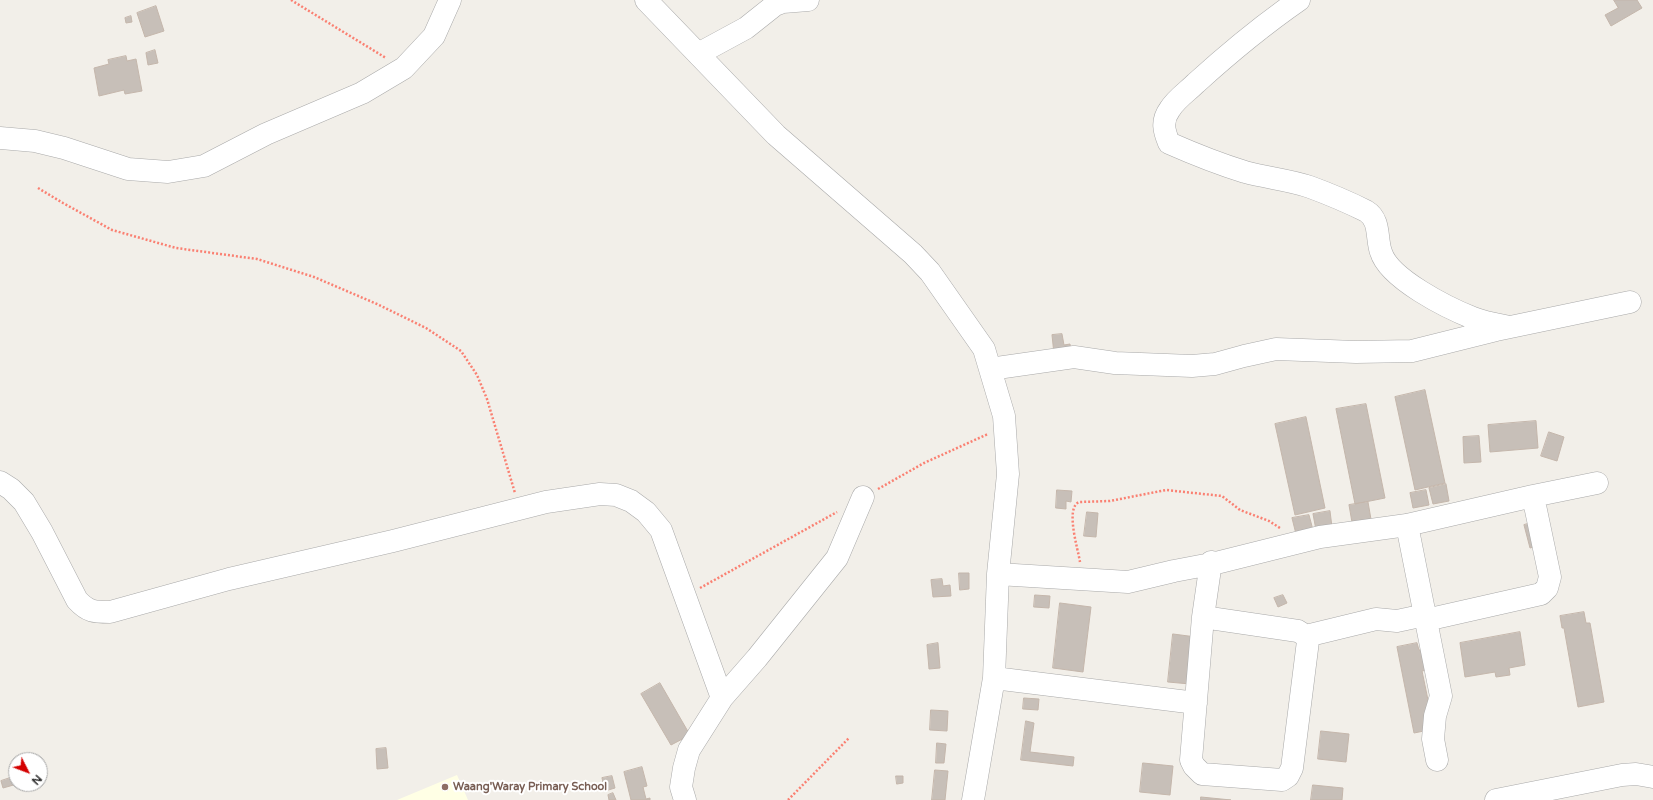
<!DOCTYPE html>
<html>
<head>
<meta charset="utf-8">
<style>
  body { margin:0 }
  #map { position:relative; width:1653px; height:800px; overflow:hidden; background:#f2efe9; font-family:"Varela Round",sans-serif }
  canvas { display:block }
  .north { position:absolute; left:8px; top:752px; width:40px; height:40px; box-sizing:border-box; background:#fff; border:1px solid #a7a7a7; border-radius:50%; rotate:132deg; font-size:11px; font-weight:700; line-height:16px; text-align:center; color:#222 }
  .north::after { content:''; display:block; margin:auto; width:14px; height:18px; background:#d40000; clip-path:polygon(50% 0,100% 100%,50% 72%,0 100%) }
</style>
</head>
<body>
<div id="map">
<canvas width="1653" height="800"></canvas>
<div class="north">N</div>
</div>
<script>
const context = document.querySelector('canvas').getContext('2d');
context.lineJoin = 'round';
function paint(path, color) {
  context.fillStyle = color;
  context.fill(path, 'evenodd');
}
function trace(path, color, width, dash) {
  context.strokeStyle = color;
  context.lineWidth = width;
  context.lineCap = dash ? 'butt' : 'round';
  context.setLineDash(dash || []);
  context.stroke(path);
}
function label(font, color, halo, rows, align = 'center') {
  context.font = font + ' "Varela Round",sans-serif';
  context.lineWidth = 4;
  context.setLineDash([]);
  context.textBaseline = 'middle';
  context.strokeStyle = halo;
  context.fillStyle = color;
  for (const [text, x, y, turn = 0] of rows) {
    context.save();
    context.translate(x, y);
    context.rotate((+turn || 0) * Math.PI / 180);
    context.textAlign = isNaN(turn) ? turn : align;
    if (halo) context.strokeText(text, 0, 0);
    context.fillText(text, 0, 0);
    context.restore();
  }
}
const education = new Path2D(`
  M 457,775 L 468,800 L 397,800 Z`);
const building = new Path2D(`
  M 1614,0 L 1637,0 L 1642,8 L 1611,26 L 1605,15 L 1618,8 Z
  M 156,6 L 164,31 L 145,37 L 137,13 Z
  M 131,16 L 132,22 L 126,23 L 125,18 Z
  M 155,50 L 158,63 L 148,65 L 146,53 Z
  M 126,56 L 127,61 L 136,59 L 142,91 L 125,94 L 124,90 L 99,96 L 94,68 L 109,64 L 108,60 Z
  M 1062,334 L 1064,345 L 1070,344 L 1071,352 L 1054,354 L 1052,335 Z
  M 1425,390 L 1445,483 L 1415,490 L 1395,397 Z
  M 1366,404 L 1385,498 L 1355,504 L 1336,409 Z
  M 1306,417 L 1325,508 L 1295,515 L 1275,424 Z
  M 1536,421 L 1538,448 L 1490,452 L 1488,425 Z
  M 1549,432 L 1564,437 L 1557,461 L 1541,456 Z
  M 1479,436 L 1481,462 L 1464,463 L 1463,437 Z
  M 1446,484 L 1449,501 L 1433,504 L 1429,488 Z
  M 1057,490 L 1072,491 L 1071,502 L 1066,501 L 1066,509 L 1056,508 Z
  M 1426,490 L 1429,505 L 1413,508 L 1410,493 Z
  M 1368,502 L 1372,525 L 1353,528 L 1349,505 Z
  M 1330,511 L 1332,527 L 1316,530 L 1313,514 Z
  M 1087,512 L 1098,513 L 1096,537 L 1084,536 Z
  M 1309,515 L 1313,530 L 1296,534 L 1292,518 Z
  M 1531,523 L 1537,546 L 1530,548 L 1524,525 Z
  M 959,573 L 969,573 L 969,589 L 960,590 Z
  M 942,579 L 943,586 L 950,585 L 951,596 L 933,597 L 931,580 Z
  M 1035,595 L 1050,596 L 1049,608 L 1034,607 Z
  M 1283,595 L 1287,603 L 1278,607 L 1274,598 Z
  M 1060,603 L 1091,607 L 1083,672 L 1053,668 Z
  M 1584,612 L 1586,623 L 1590,623 L 1604,702 L 1578,707 L 1564,628 L 1562,628 L 1560,616 Z
  M 1520,632 L 1525,665 L 1509,668 L 1510,675 L 1496,677 L 1495,672 L 1465,677 L 1460,643 Z
  M 1173,634 L 1196,637 L 1190,684 L 1168,682 Z
  M 938,643 L 940,668 L 929,669 L 927,645 Z
  M 1417,643 L 1419,650 L 1423,650 L 1427,670 L 1422,671 L 1434,729 L 1414,733 L 1397,647 Z
  M 660,683 L 690,735 L 671,745 L 641,694 Z
  M 1024,698 L 1039,699 L 1038,710 L 1023,709 Z
  M 931,710 L 948,711 L 947,731 L 930,730 Z
  M 1026,721 L 1034,723 L 1030,752 L 1074,757 L 1073,766 L 1021,760 Z
  M 1321,731 L 1349,734 L 1346,762 L 1318,759 Z
  M 937,743 L 946,744 L 944,763 L 936,763 Z
  M 386,748 L 388,768 L 377,769 L 376,749 Z
  M 1143,763 L 1173,766 L 1170,795 L 1140,792 Z
  M 642,767 L 647,786 L 643,787 L 646,799 L 650,798 L 650,800 L 631,800 L 624,772 Z
  M 935,770 L 948,771 L 945,800 L 932,800 Z
  M 16,776 L 17,784 L 3,788 L 1,781 Z
  M 612,776 L 615,788 L 605,791 L 602,778 Z
  M 896,776 L 903,776 L 903,783 L 897,784 Z
  M 1313,785 L 1343,788 L 1342,800 L 1311,800 Z
  M 613,793 L 616,800 L 609,800 L 608,795 Z
  M 1201,797 L 1231,800 L 1201,800 Z`);
const path = new Path2D(`
  M 291,0 L 386,58
  M 38,188 L 63,203 L 112,230 L 176,248 L 257,259 L 314,277 L 377,304 L 426,328 L 461,351 L 477,375 L 487,399 L 515,493
  M 878,489 L 924,463 L 988,434
  M 1080,562 C 1078,549 1065,508 1079,502 L 1110,501 L 1166,490 L 1222,496 L 1240,510 L 1269,521 L 1280,528
  M 700,588 L 837,512
  M 788,800 L 849,738`);
const minor = new Path2D(`
  M 646,0 L 776,135 L 913,254 L 930,272 L 984,349 L 1004,416 L 1008,474 L 998,574 L 994,678 L 973,800
  M 1299,0 C 1263,25 1229,53 1196,83 C 1188,91 1176,99 1170,109 C 1161,121 1164,131 1169,143 C 1194,154 1219,164 1245,172 C 1267,178 1290,180 1310,187 C 1329,194 1348,202 1366,211 C 1381,220 1376,239 1381,252 C 1389,279 1448,308 1473,318 C 1483,322 1494,324 1505,326
  M 698,54 L 746,28 L 775,5 L 783,2 L 808,0
  M 0,138 L 35,141 L 64,148 L 128,169 L 168,172 L 204,166 L 266,134 L 362,93 L 404,68 L 434,36 L 450,0
  M 990,369 L 1074,357 L 1115,363 L 1192,366 L 1215,364 L 1244,356 L 1276,349 L 1356,352 L 1412,351 L 1496,330 L 1630,302
  M 0,482 L 11,489 L 24,502 L 42,532 L 77,600 C 88,612 94,612 110,612 L 229,579 L 393,541 L 546,502 L 600,494 L 616,495 L 631,501 L 646,512 L 661,530 L 722,698
  M 1407,525 L 1441,696 L 1435,716 L 1433,739 L 1437,760
  M 998,574 L 1128,582 L 1174,571 L 1216,563 L 1320,537 L 1407,525 L 1533,496 L 1597,483
  M 1203,617 L 1298,631 L 1306,636 L 1308,641 L 1292,768 L 1288,776 L 1282,780 L 1202,774 L 1194,766 L 1191,760 L 1203,617 L 1211,562
  M 1426,620 L 1541,594 L 1547,588 L 1550,577 L 1533,496
  M 1306,636 L 1376,619 L 1397,621 L 1425,615
  M 994,678 L 1196,703
  M 685,800 L 681,787 L 684,768 L 689,750 L 722,698 L 757,658 L 837,558 L 863,497
  M 1496,800 L 1622,775 L 1636,774 L 1653,777`);
const markers = [
  [445,787,4,"#8d6e63"]
];
const educationNames = [
  ["Waang'Waray Primary School",453,787]
];
paint(education, '#ffffe5');
paint(building, '#c7bfb8');
trace(building, '#c4b6ab', 1);
trace(minor, '#a9a9a9', 23);
trace(path, '#fa8072', 2.5, [2, 2]);
trace(minor, '#fff', 22);
for (const [x, y, r, color] of markers) {
  const dot = new Path2D();
  dot.arc(x, y, r, 0, 2 * Math.PI);
  context.fillStyle = color;
  context.fill(dot);
  trace(dot, '#fff', 1.5);
}
label('bold 11px', '#785e54', '#fff', educationNames, 'left');
</script>
</body>
</html>
